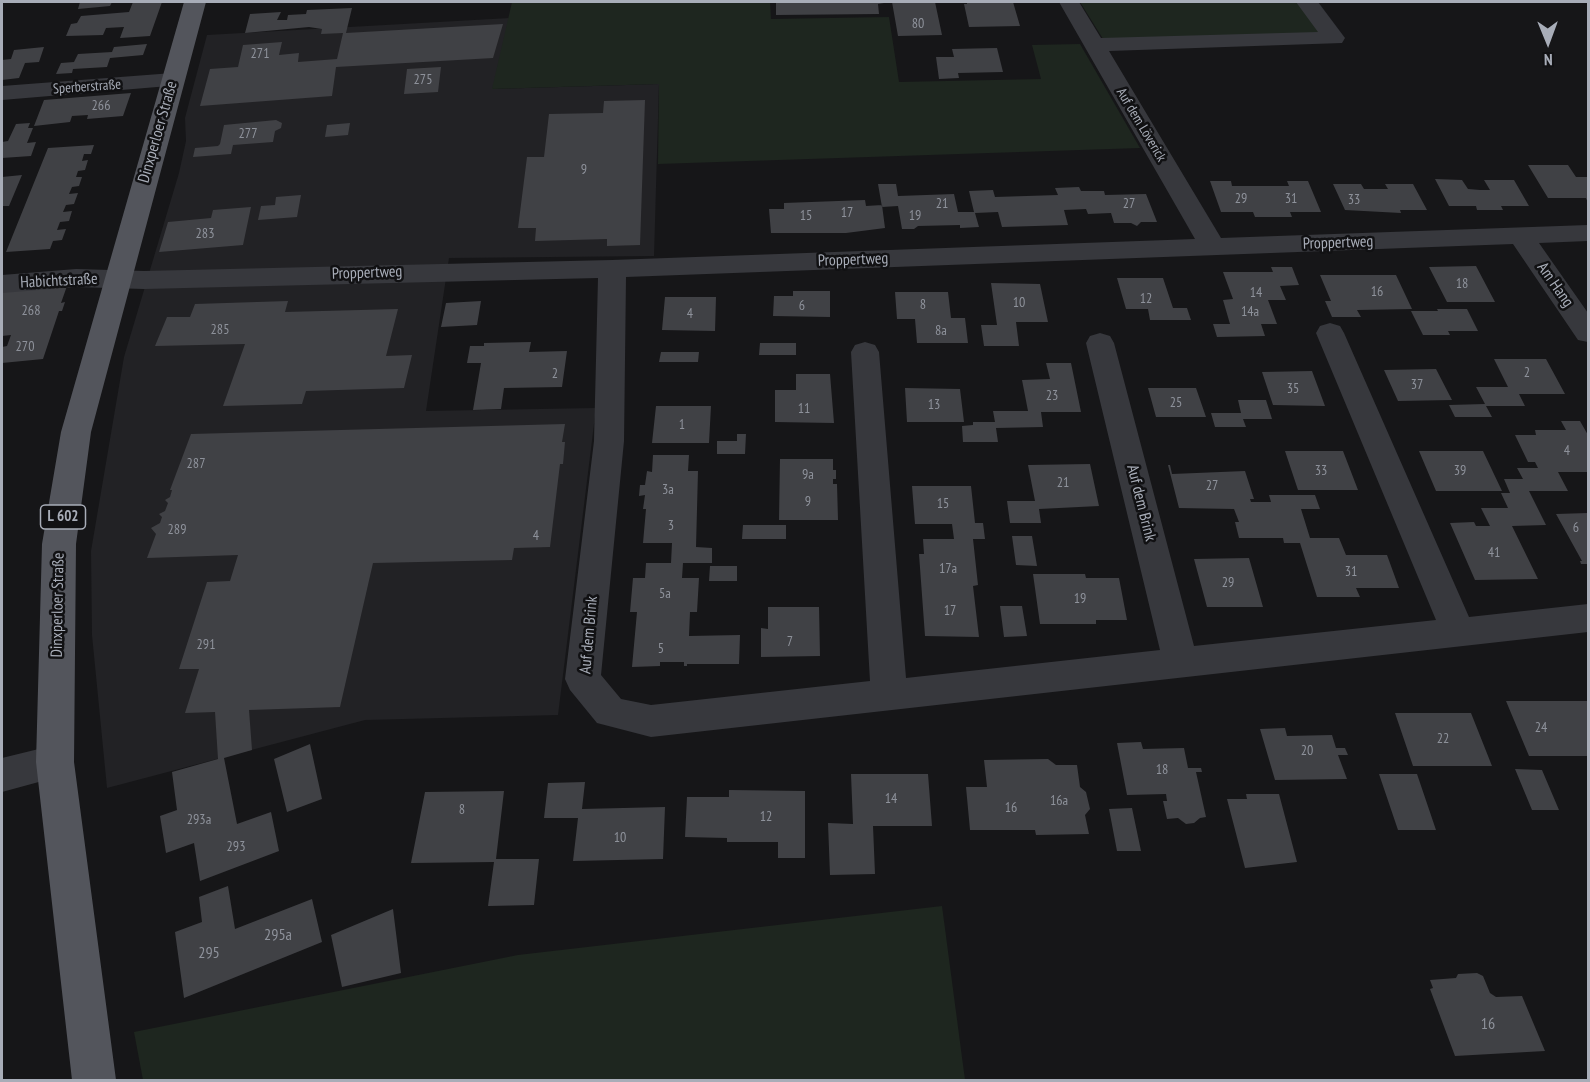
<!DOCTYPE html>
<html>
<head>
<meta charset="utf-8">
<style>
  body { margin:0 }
  #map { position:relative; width:1590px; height:1082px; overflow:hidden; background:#161618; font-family:"PT Sans Narrow",sans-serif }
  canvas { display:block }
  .frame { position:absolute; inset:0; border:3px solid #a8adb8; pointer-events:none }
  .north { position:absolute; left:1518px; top:12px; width:60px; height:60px; -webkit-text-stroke:4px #111113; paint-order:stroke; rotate:179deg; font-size:16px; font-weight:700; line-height:24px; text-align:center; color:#a8adb8 }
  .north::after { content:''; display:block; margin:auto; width:21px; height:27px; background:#a8adb8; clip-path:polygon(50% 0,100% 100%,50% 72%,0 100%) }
</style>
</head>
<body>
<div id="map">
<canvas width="1590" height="1082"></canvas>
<div class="frame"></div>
<div class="north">N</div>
</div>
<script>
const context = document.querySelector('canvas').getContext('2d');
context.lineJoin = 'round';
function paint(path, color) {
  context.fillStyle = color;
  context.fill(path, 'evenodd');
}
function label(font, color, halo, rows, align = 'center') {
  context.font = font + ' "PT Sans Narrow",sans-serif';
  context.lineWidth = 5;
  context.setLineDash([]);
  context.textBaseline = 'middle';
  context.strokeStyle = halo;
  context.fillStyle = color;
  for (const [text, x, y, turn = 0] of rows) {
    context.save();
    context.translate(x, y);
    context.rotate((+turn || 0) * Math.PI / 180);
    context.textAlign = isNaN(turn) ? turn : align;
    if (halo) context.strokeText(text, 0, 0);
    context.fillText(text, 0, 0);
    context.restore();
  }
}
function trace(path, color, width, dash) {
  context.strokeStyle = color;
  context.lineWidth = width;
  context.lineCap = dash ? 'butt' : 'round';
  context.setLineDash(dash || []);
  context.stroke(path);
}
const built = new Path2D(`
  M 510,18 L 493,89 L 659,84 L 654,256 L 449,258 L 426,411 L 596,408 L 558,715 L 365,720 L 107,788 L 92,635 L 91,551 L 124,357 L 179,173 L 186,141 L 185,118 L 207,35 Z`);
const green = new Path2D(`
  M 512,2 L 770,2 L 771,19 L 889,17 L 899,82 L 1041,79 L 1032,45 L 1080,44 L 1140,148 L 658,164 L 659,84 L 492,89 Z
  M 1080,2 L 1300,2 L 1325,35 L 1105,42 Z
  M 942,906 L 965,1080 L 143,1080 L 134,1032 L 518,955 Z`);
const building = new Path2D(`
  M 80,2 L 112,2 L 110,6 L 78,9 Z
  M 133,2 L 162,2 L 150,36 L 120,38 L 124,27 L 106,28 L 103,35 L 66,36 L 71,24 L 77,23 L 81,16 L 129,12 Z
  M 776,2 L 884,2 L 884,3 L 878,4 L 879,14 L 776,15 Z
  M 892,2 L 935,2 L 942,35 L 898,36 Z
  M 967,2 L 1013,2 L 1020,26 L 969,27 L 964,4 L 967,4 Z
  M 352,8 L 346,33 L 503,24 L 493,58 L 336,67 L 332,96 L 200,106 L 210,69 L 238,67 L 243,45 L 282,42 L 279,55 L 299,53 L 298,62 L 337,59 L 343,33 L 321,34 L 322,29 L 309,27 L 245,33 L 250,14 L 281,12 L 277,20 L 287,20 L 288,15 L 306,14 L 307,10 Z
  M 147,44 L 143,55 L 110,58 L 107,67 L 73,69 L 72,73 L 56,74 L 61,63 L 74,62 L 78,54 L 112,52 L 114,47 Z
  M 44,47 L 39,62 L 25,63 L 19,78 L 2,80 L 2,60 L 11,59 L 14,50 Z
  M 997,48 L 1003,72 L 958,73 L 959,78 L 939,79 L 936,57 L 954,57 L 952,49 Z
  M 441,67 L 438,92 L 404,94 L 407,69 Z
  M 131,93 L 123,116 L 87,119 L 88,115 L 72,116 L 70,122 L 34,126 L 44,100 Z
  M 645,100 L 640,245 L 607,246 L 607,239 L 535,241 L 536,228 L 518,228 L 527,157 L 544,157 L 549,114 L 603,113 L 604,101 Z
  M 276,120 L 282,123 L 281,128 L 275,131 L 273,142 L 233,145 L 231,154 L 193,157 L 195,148 L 218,146 L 220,144 L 224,125 Z
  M 30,123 L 28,128 L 33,128 L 27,143 L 36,142 L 31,156 L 2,158 L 2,142 L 8,141 L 16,124 Z
  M 350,123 L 348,135 L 325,137 L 327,125 Z
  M 94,145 L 91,154 L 84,154 L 82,161 L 88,160 L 85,170 L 78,171 L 76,177 L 82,177 L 79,186 L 72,187 L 69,194 L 78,193 L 74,204 L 66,205 L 63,212 L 72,211 L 69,221 L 60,222 L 57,230 L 66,229 L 62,240 L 53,241 L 50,249 L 6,252 L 48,148 Z
  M 1528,165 L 1568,165 L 1576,177 L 1588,177 L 1588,203 L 1586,198 L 1548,198 Z
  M 22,175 L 9,206 L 2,206 L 2,177 Z
  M 1435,179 L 1462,180 L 1468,189 L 1480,190 L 1490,190 L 1484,180 L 1514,180 L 1529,206 L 1501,206 L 1503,210 L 1477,210 L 1476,206 L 1449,206 Z
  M 1210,181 L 1231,181 L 1232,186 L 1289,186 L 1287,181 L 1308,181 L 1321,212 L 1290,212 L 1292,217 L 1255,217 L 1253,212 L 1221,212 Z
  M 878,184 L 896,184 L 898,196 L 954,194 L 958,212 L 974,212 L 969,191 L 993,190 L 995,197 L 1058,195 L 1055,188 L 1079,187 L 1081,191 L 1104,191 L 1105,195 L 1146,194 L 1157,222 L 1141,222 L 1137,226 L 1131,223 L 1114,223 L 1111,213 L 1088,214 L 1086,209 L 1064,210 L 1068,225 L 1002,227 L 998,212 L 975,213 L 979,227 L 960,228 L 960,225 L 918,226 L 914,229 L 902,229 L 898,206 L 882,207 Z
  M 1333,184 L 1361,184 L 1364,189 L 1388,189 L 1385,184 L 1413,184 L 1427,210 L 1400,210 L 1401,213 L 1345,210 Z
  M 301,195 L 297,217 L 258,220 L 261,206 L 275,205 L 276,197 Z
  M 865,200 L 866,206 L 882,205 L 885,228 L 846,233 L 771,233 L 769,209 L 784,209 L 784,203 Z
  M 251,207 L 243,245 L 159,252 L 168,222 L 211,218 L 213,210 Z
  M 1476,266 L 1495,302 L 1447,302 L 1429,267 Z
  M 1271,267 L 1292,267 L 1299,285 L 1280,286 L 1286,300 L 1268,300 L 1277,324 L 1261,324 L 1265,336 L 1217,337 L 1213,324 L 1230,324 L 1223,300 L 1233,299 L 1223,272 L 1273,272 Z
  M 1320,275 L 1396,275 L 1412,309 L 1357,310 L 1361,317 L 1332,317 L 1325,301 L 1331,301 Z
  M 1117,278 L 1163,278 L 1173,308 L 1187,308 L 1191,320 L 1150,320 L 1148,309 L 1126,309 Z
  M 991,283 L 1040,284 L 1048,322 L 1016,322 L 1019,346 L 984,346 L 981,325 L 997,325 Z
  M 67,286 L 61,303 L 65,302 L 62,311 L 59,311 L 43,359 L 2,363 L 2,347 L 7,346 L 11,335 L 2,336 L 2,292 Z
  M 793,291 L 830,291 L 830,317 L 773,316 L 774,296 L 793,296 Z
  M 895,292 L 948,292 L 951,318 L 965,318 L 968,343 L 917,343 L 915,319 L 897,319 Z
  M 665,297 L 716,297 L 715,331 L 662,330 Z
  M 288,301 L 285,312 L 398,309 L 386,356 L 412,355 L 404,388 L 306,391 L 302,404 L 223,406 L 245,344 L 155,346 L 167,317 L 190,317 L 195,304 Z
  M 481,301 L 477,325 L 441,327 L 446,303 Z
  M 1437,309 L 1467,309 L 1478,331 L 1448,331 L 1450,335 L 1423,335 L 1411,311 L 1438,311 Z
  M 531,342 L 529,352 L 567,351 L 562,387 L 504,388 L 501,409 L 473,410 L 481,363 L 467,363 L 470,346 L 484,346 L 484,343 Z
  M 760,343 L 796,343 L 796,355 L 759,355 Z
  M 661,352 L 699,352 L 698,362 L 659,362 Z
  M 1494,359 L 1546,359 L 1565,394 L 1519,394 L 1525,406 L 1486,406 L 1492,417 L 1455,417 L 1449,405 L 1485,404 L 1476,387 L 1508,387 Z
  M 1046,363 L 1071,363 L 1081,412 L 1041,412 L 1043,427 L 996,428 L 998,442 L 963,442 L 962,426 L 973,425 L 973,422 L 995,422 L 993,411 L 1028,411 L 1022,380 L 1050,379 Z
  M 1436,369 L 1452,400 L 1398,401 L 1384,370 Z
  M 1312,371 L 1325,406 L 1273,405 L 1262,372 Z
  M 796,374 L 830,374 L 834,423 L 775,422 L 775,390 L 796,390 Z
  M 905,388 L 960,389 L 964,422 L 907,422 Z
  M 1148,388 L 1196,388 L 1206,417 L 1156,417 Z
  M 1238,400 L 1266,400 L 1272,419 L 1243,419 L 1246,427 L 1215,427 L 1211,413 L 1241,413 Z
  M 656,406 L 711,406 L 709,443 L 652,443 Z
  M 1561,421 L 1580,421 L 1588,435 L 1588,472 L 1558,472 L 1568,491 L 1529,491 L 1546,525 L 1512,526 L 1538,579 L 1475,580 L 1450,523 L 1474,522 L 1476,526 L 1490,526 L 1481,508 L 1508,508 L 1501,493 L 1510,493 L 1504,479 L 1523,479 L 1517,468 L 1538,468 L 1535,462 L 1528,462 L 1515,435 L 1536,435 L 1535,430 L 1566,430 Z
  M 565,424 L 562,442 L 565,442 L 563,464 L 560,464 L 550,547 L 514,548 L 512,560 L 373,563 L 340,707 L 249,710 L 252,750 L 224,758 L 237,824 L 271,812 L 279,851 L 200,881 L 194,843 L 166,853 L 160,816 L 177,810 L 172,772 L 218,759 L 215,712 L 185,713 L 199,669 L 179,669 L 207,582 L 230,581 L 238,555 L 147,558 L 156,534 L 151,528 L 160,523 L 162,517 L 159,514 L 165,511 L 168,503 L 165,500 L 170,497 L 172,490 L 170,490 L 191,434 Z
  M 737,434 L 746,434 L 745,454 L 717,454 L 717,441 L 737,441 Z
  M 1285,451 L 1343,451 L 1358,490 L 1298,490 Z
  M 1419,451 L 1483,451 L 1502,491 L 1436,491 Z
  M 653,455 L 689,455 L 688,471 L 698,471 L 696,547 L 712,548 L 712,563 L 683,563 L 682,578 L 699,578 L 697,612 L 690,612 L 689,636 L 740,635 L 739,664 L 687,664 L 687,666 L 684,666 L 684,662 L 660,662 L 660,666 L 632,667 L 637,612 L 630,612 L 633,578 L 645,578 L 646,563 L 671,563 L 672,543 L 643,543 L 646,509 L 643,509 L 645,495 L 639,496 L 640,485 L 645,485 L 647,471 L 652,472 Z
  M 780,459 L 833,459 L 833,470 L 836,470 L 836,479 L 833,479 L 833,484 L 837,484 L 838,520 L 779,520 Z
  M 1090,464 L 1099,506 L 1039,509 L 1041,523 L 1010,523 L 1007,501 L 1035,501 L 1028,465 Z
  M 1168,465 L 1170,465 L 1172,474 L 1245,471 L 1254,499 L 1250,499 L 1251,502 L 1271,502 L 1269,495 L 1315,495 L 1320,509 L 1301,509 L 1310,538 L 1339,538 L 1346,555 L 1387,555 L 1399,588 L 1356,588 L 1360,597 L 1317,597 L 1300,543 L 1284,543 L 1283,538 L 1239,538 L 1235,522 L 1239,522 L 1234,509 L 1179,508 Z
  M 912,486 L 971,486 L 975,523 L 983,523 L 985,539 L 973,539 L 978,585 L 973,586 L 979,637 L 925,636 L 919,554 L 924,554 L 923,539 L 954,539 L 952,524 L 915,524 Z
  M 1588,513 L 1588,564 L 1581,564 L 1580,561 L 1582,561 L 1556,514 Z
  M 743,525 L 786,525 L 786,539 L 742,539 Z
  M 1012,536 L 1032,536 L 1037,566 L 1016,565 Z
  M 1249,558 L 1263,607 L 1207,607 L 1194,559 Z
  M 710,566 L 737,566 L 737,581 L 709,581 Z
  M 1033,574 L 1085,574 L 1086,578 L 1119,578 L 1127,620 L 1096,620 L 1096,624 L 1040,624 Z
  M 1000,606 L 1022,606 L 1027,636 L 1004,637 Z
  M 768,607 L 819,607 L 820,656 L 761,657 L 761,628 L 768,629 Z
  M 1506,701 L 1588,701 L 1588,756 L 1529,756 Z
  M 1395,713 L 1471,713 L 1492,766 L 1413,766 Z
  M 1285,728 L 1287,736 L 1332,735 L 1336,748 L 1345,748 L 1348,755 L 1338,755 L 1347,779 L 1275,780 L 1260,729 Z
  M 1141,742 L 1143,749 L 1184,748 L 1188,768 L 1201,768 L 1202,772 L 1196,772 L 1206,817 L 1200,818 L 1194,823 L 1186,824 L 1178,818 L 1167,819 L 1163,801 L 1167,801 L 1166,794 L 1127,795 L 1117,743 Z
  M 310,744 L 322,799 L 287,812 L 274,759 Z
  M 1048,759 L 1056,765 L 1077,765 L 1080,787 L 1086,792 L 1090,809 L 1085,815 L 1089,834 L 1036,835 L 1035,830 L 970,830 L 966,787 L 987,787 L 984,760 Z
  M 1515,769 L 1542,770 L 1559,810 L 1532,810 Z
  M 851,774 L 928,774 L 932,826 L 873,826 L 875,874 L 830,875 L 828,823 L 853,824 Z
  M 1379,774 L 1417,774 L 1436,830 L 1398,830 Z
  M 585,782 L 582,809 L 665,807 L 663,859 L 573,861 L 578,818 L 544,818 L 548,783 Z
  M 729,790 L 805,791 L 805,858 L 778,858 L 778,842 L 727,842 L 727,838 L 685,837 L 687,797 L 729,797 Z
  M 504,791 L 496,859 L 539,859 L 534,905 L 488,906 L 494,862 L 411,863 L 425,792 Z
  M 1246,794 L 1279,794 L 1297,862 L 1245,868 L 1227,799 L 1247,799 Z
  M 1132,808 L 1141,851 L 1117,851 L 1109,809 Z
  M 228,886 L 235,929 L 312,899 L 322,942 L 184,998 L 175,932 L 202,922 L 199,897 Z
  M 393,909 L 401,973 L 342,987 L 331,935 Z
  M 1477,973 L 1483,976 L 1490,993 L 1496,997 L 1522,996 L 1545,1051 L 1455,1056 L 1430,989 L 1433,988 L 1430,980 L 1456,978 L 1458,974 Z`);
const street = new Path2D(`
  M 1059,2 L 1079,2 L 1101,38 L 1318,32 L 1296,2 L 1318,2 L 1345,38 L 1342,43 L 1109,51 L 1221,238 L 1588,225 L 1588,241 L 1539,243 L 1588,313 L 1588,342 L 1578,340 L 1513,244 L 626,277 L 624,441 L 601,675 L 621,699 L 651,705 L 870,681 L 851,352 L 855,345 L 865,342 L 875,345 L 879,352 L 906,678 L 1160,650 L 1086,343 L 1090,336 L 1100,333 L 1110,336 L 1114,343 L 1194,646 L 1436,620 L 1316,333 L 1320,326 L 1330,323 L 1340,326 L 1344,333 L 1469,617 L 1588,604 L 1588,632 L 651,737 L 597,723 L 570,690 L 565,679 L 594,441 L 598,278 L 144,289 L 76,287 L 2,293 L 2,275 L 76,269 L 144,271 L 612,260 L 1195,239 Z
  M 173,73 L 181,75 L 185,80 L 181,85 L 2,100 L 2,86 Z
  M 55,745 L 68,750 L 74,762 L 68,774 L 2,792 L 2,758 Z`);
const primary = new Path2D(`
  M 184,2 L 206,2 L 91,432 L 76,544 L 74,762 L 116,1080 L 72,1080 L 36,762 L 42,544 L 61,432 Z`);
const numberNames = [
  ["80",918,24],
  ["271",260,54],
  ["275",423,80],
  ["266",101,106],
  ["277",248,134],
  ["9",584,170],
  ["29",1241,199],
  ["31",1291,199],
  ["33",1354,200],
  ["21",942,204],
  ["27",1129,204],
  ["17",847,213],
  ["15",806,216],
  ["19",915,216],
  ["283",205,234],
  ["18",1462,284],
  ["16",1377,292],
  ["14",1256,293],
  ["12",1146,299],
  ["10",1019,303],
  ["8",923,305],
  ["6",802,306],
  ["268",31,311],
  ["14a",1250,312],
  ["4",690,314],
  ["285",220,330],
  ["8a",941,331],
  ["270",25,347],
  ["2",1527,373],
  ["2",555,374],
  ["37",1417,385],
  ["35",1293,389],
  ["23",1052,396],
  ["25",1176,403],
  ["13",934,405],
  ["11",804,409],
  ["1",682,425],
  ["4",1567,451],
  ["287",196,464],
  ["33",1321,471],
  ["39",1460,471],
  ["9a",808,475],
  ["21",1063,483],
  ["27",1212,486],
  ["3a",668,490],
  ["9",808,502],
  ["15",943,504],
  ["3",671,526],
  ["6",1576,528],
  ["289",177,530],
  ["4",536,536],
  ["41",1494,553],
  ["17a",948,569],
  ["31",1351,572],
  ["29",1228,583],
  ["5a",665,594],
  ["19",1080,599],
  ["17",950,611],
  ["7",790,642],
  ["291",206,645],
  ["5",661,649],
  ["24",1541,728],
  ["22",1443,739],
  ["20",1307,751],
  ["18",1162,770],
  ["14",891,799],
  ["16a",1059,801],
  ["16",1011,808],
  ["8",462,810],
  ["12",766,817],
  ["293a",199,820],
  ["10",620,838],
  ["293",236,847]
];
const farStreetnames = [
  ["Sperberstraße",87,87,-4],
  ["Auf dem Löverick",1141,125,59]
];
const shields = [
  [63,517,45]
];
const shieldNames = [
  ["L 602",63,517]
];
const streetNames = [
  ["Dinxperloer Straße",158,132,-74],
  ["Proppertweg",1338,243,-2],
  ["Proppertweg",853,260,-2],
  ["Proppertweg",367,273,-2],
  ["Habichtstraße",59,281,-3],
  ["Am Hang",1555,285,55],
  ["Auf dem Brink",1141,503,76],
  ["Dinxperloer Straße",58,605,-89],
  ["Auf dem Brink",589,635,-85]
];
const nearNumbernames = [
  ["295a",278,935],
  ["295",209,953],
  ["16",1488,1024]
];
paint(built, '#222225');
paint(green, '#1e261f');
paint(building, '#404145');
paint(street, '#37383d');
paint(primary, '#53555c');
label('14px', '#8e929b', null, numberNames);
label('14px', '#a8adb8', '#111113', farStreetnames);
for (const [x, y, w] of shields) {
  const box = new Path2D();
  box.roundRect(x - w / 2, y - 12, w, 24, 4.5);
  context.fillStyle = '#111113';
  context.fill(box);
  trace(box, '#a8adb8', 1.5);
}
label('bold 15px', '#a8adb8', null, shieldNames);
label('16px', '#a8adb8', '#111113', streetNames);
label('16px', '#8e929b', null, nearNumbernames);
</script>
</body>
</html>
